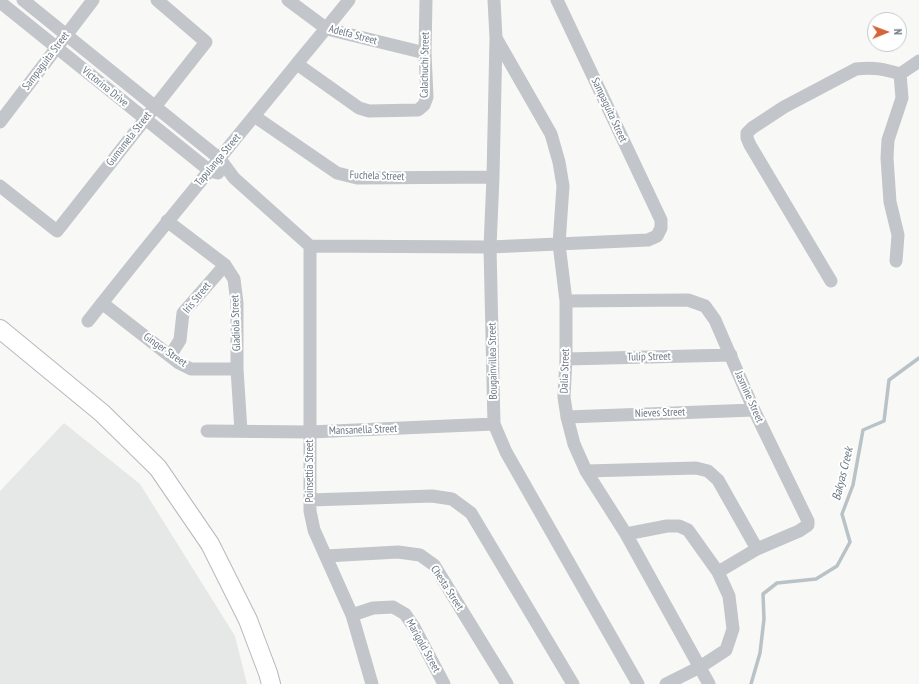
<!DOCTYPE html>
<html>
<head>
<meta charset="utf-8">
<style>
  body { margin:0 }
  #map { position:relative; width:919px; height:684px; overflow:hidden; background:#f8f8f6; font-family:"PT Sans Narrow",sans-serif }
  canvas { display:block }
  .north { position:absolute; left:867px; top:12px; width:40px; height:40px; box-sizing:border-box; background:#fff; border:1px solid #c3c9ce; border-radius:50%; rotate:89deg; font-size:11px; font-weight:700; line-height:16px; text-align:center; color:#6a7785 }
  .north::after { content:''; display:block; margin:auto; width:14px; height:18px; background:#d56539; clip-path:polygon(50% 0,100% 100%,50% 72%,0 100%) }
</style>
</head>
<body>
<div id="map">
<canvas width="919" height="684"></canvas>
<div class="north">N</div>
</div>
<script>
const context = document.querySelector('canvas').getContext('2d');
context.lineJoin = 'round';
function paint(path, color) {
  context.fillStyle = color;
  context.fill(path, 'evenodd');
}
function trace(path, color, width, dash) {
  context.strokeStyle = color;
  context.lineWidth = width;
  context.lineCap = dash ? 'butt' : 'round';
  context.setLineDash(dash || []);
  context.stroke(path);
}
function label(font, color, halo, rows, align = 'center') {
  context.font = font + ' "PT Sans Narrow",sans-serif';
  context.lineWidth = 4;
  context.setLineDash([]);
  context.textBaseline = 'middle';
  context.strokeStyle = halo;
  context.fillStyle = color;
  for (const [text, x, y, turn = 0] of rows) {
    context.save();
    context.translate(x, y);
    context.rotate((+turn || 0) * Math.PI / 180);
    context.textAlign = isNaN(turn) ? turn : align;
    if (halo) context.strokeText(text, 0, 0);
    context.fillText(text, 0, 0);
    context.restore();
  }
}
const built = new Path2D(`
  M 64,423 L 140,484 L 235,636 L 247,684 L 0,684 L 0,491 Z`);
const stream = new Path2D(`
  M 751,684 L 760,653 L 764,619 L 763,594 L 777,583 L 816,579 L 837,566 L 850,542 L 842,514 L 853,485 L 863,430 L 884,421 L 889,380 L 919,358`);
const street = new Path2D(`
  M 23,0 L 220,159 L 234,178 L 310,246
  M 288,0 L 327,29 L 425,53
  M 494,0 L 496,38 L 493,177 L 490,247 L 494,424 L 506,452 L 638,684
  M 0,2 L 210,171 L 218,173
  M 496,38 L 551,134 L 559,162 L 563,186 L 559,244 L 566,301 L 566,359 L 564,397 L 567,417 L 574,444 L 586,471 L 626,534 L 709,684
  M 297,64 L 359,108 L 369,111 L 418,110 L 424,105 L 427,97 L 425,53 L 426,0
  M 254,116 L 337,173 L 357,178 L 493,177
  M 0,122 L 93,0
  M 0,186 L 57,231 L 206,42 L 157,0
  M 167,221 L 225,265 L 234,279 L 237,303 L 237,369 L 241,431
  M 310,246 L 490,247 L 648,240 L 657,236 L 661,228 L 661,220 L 557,0
  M 310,246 L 310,511 L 314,530 L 352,615 L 372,684
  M 896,261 L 898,235 L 890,202 L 887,158 L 888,140 L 902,98 L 900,74
  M 831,281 L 750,145 L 747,138 L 747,133 L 752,128 L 784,107 L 856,69 C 874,67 884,69 900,74 L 919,61
  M 566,301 L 688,300 L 705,306 L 715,320 L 754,410 L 808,521 L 808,525 L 799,531 L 757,549 L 718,572
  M 102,303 L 179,363 L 191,369 L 237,369
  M 88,321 C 155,235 226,151 295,66 C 313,44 331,23 349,0
  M 170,356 L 180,340 L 183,313 L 225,265
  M 566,359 L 731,355
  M 567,417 L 754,410
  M 207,431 L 310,432 L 494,424
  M 586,471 L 696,468 L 708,471 L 718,480 L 757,549
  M 310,500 L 432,496 L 452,499 L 471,513 L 573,684
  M 626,534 L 667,526 L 679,526 L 688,530 L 718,572 L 729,596 L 733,629 L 726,650 L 700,667 L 666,684
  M 326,556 L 398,552 L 420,555 L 434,565 L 507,684
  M 352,615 L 373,608 L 393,607 L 405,614 L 414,627 L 444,684`);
const secondary = new Path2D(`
  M 0,329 L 102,413 L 158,468 L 210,544 L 248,620 L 268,673 L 271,684`);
const streetNames = [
  ["Adelfa Street",353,35,15],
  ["Sampaguita Street",46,61,-53],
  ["Calachuchi Street",425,65,-89],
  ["Victorina Drive",105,87,39],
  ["Sampaguita Street",609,110,65],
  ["Gumamela Street",129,139,-52],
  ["Tapulanga Street",218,160,-50],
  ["Fuchela Street",377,176,2],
  ["Iris Street",197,298,-51],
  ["Gladiola Street",236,323,-92],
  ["Ginger Street",165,350,35],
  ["Tulip Street",649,357,-1],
  ["Bougainvillea Street",493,361,-91],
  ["Dalia Street",565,371,-88],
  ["Jasmine Street",749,397,66],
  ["Nieves Street",660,413,-2],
  ["Mansanella Street",363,430,-2],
  ["Poinsettia Street",310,471,-90],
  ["Chesta Street",447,588,57],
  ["Marigold Street",423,646,61]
];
const waterNames = [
  ["Bakyas Creek",843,474,-76]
];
paint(built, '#e6e7e7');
trace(stream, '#b9c2c7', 3.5);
trace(secondary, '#b5b9be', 20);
trace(street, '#c2c5c9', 13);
trace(secondary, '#fff', 18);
label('11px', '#6a7785', '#fff', streetNames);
label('italic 12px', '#667780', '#fff', waterNames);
</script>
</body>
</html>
